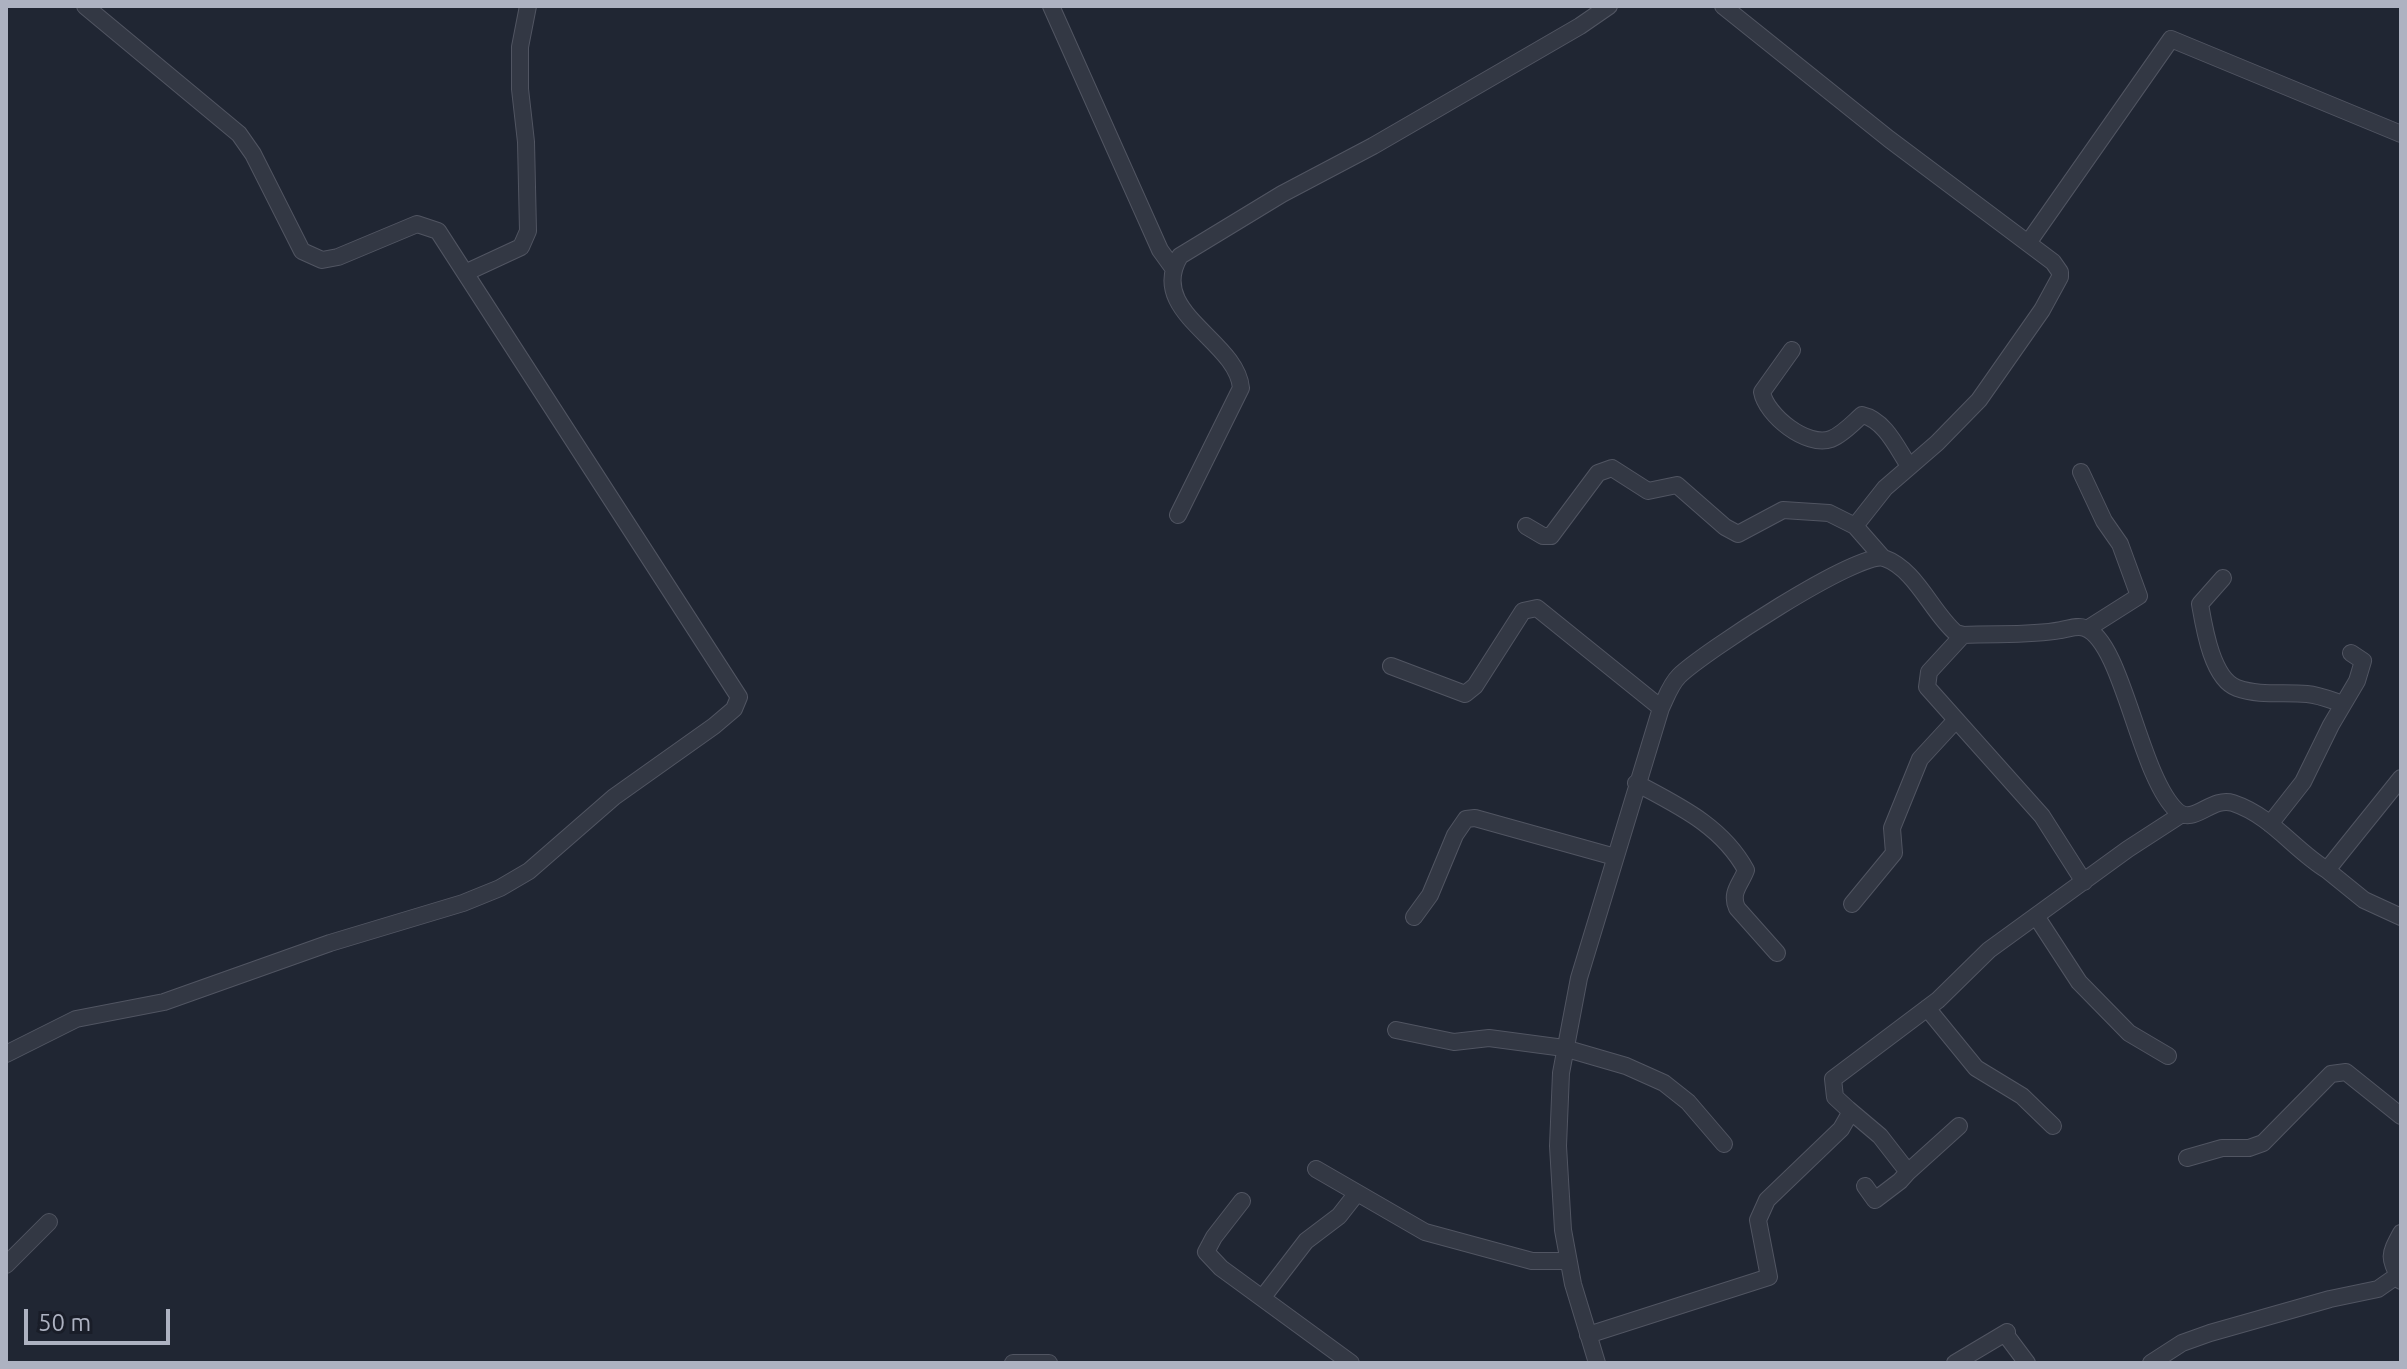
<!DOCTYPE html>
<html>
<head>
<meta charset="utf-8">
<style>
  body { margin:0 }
  #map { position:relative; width:2407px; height:1369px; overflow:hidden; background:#202633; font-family:Ubuntu,sans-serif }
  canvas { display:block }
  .frame { position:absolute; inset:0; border:8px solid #adb2c1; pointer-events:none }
  .scale { position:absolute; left:24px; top:1309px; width:146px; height:36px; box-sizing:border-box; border:4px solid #adb2c1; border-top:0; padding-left:10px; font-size:24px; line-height:28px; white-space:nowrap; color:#adb2c1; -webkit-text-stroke:6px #191d28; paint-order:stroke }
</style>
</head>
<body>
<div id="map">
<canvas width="2407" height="1369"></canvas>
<div class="frame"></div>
<div class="scale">50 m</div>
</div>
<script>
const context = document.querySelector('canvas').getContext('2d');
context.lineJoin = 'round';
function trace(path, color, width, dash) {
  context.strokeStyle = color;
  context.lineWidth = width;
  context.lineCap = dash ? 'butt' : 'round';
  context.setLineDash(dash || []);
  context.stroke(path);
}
const street = new Path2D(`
  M 1051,6 L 1160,250 L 1173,268
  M 1723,6 L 1889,139 L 2053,262 L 2060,272 L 2060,277 L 2042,310 L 1979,400 L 1937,443 L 1885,488 L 1855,526
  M 2028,243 L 2171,39 L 2401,134
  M 465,273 L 521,247 L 528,231 L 526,142 L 520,89 L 520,47 L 528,6
  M 1792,350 L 1762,392 C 1766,415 1807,448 1831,439 C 1842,435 1853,423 1862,415 C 1885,420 1897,448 1909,466
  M 2081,472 L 2104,521 L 2120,544 L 2139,596 L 2087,629
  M 1178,515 L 1241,388 C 1237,340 1146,312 1180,256 L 1282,194 L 1373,146 L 1580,26 L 1609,6
  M 1526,526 L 1543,536 L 1551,536 L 1598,473 L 1612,468 L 1648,491 L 1677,485 L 1725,527 L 1738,534 L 1783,510 L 1829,513 L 1855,526 L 1883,558
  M 2223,578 L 2200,604 C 2204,627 2212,679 2237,688 C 2259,696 2284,692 2307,694 C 2319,695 2331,700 2343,704
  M 1963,635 L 1929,672 L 1927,687 L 2042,816 L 2084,882
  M 1391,666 L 1465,694 L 1475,686 L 1523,611 L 1537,608 L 1661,708
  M 1636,783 C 1679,806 1722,826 1746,870 C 1741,884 1730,892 1737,908 L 1777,953
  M 2270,824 L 2303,782 L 2331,725 L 2357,681 L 2363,661 L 2351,653
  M 2327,870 L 2364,900 L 2401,917
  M 1852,904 L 1894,853 L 1892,828 L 1920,759 L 1955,721
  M 2036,916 L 2079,982 L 2129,1033 L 2168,1056
  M 1414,917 L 1430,895 L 1455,835 L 1466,819 L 1475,818 L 1615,857
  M 1927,1008 L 1976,1068 L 2022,1096 L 2053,1126
  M 1396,1030 L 1454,1042 L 1489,1038 L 1564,1048 L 1626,1066 L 1664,1083 L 1688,1102 L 1724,1144
  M 6,1054 L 76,1019 L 164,1002 L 330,943 L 463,903 L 500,888 L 529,871 L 614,797 L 714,726 L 734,709 L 739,697 L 438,231 L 417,224 L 338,257 L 322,260 L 302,251 L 253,154 L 239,134 L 85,6
  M 1848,1109 L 1880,1136 L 1908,1172 L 1959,1126
  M 2187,1158 L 2222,1148 L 2249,1148 L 2263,1143 L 2331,1074 L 2346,1072 L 2401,1116
  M 1316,1169 L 1425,1232 L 1532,1261 L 1568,1261
  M 1865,1186 L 1875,1200 L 1900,1181 L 1908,1172
  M 1242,1201 L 1214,1237 L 1206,1252 L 1221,1268 L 1351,1363
  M 2401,1233 C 2388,1257 2389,1257 2401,1281
  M 6,1265 L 49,1222
  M 1263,1297 L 1306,1241 L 1339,1216 L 1357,1193
  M 1588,1335 L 1769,1277 L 1758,1220 L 1767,1200 L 1841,1129 L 1849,1115 L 1848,1109 L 1835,1097 L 1833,1079 L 1938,1000 L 1989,950 L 2128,849 L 2182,814
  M 1013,1363 L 1049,1363
  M 1597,1363 L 1573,1284 L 1563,1230 L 1558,1146 L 1561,1073 L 1579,978 L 1661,708 C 1666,698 1670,685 1679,676 C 1701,654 1859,550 1884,558 C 1916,569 1932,613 1956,633 L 1963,635 C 1996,633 2029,636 2061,630 C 2069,629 2077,625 2085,628 C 2123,642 2139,776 2177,811 C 2194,826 2211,796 2233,803 C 2272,816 2294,850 2327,870 L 2401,778
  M 1955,1363 L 2007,1332 L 2006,1335 L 2027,1363
  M 2151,1363 L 2182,1343 L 2210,1333 L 2330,1299 L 2378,1289 L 2398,1275`);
trace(street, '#515562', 18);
trace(street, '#333844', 16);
</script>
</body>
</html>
